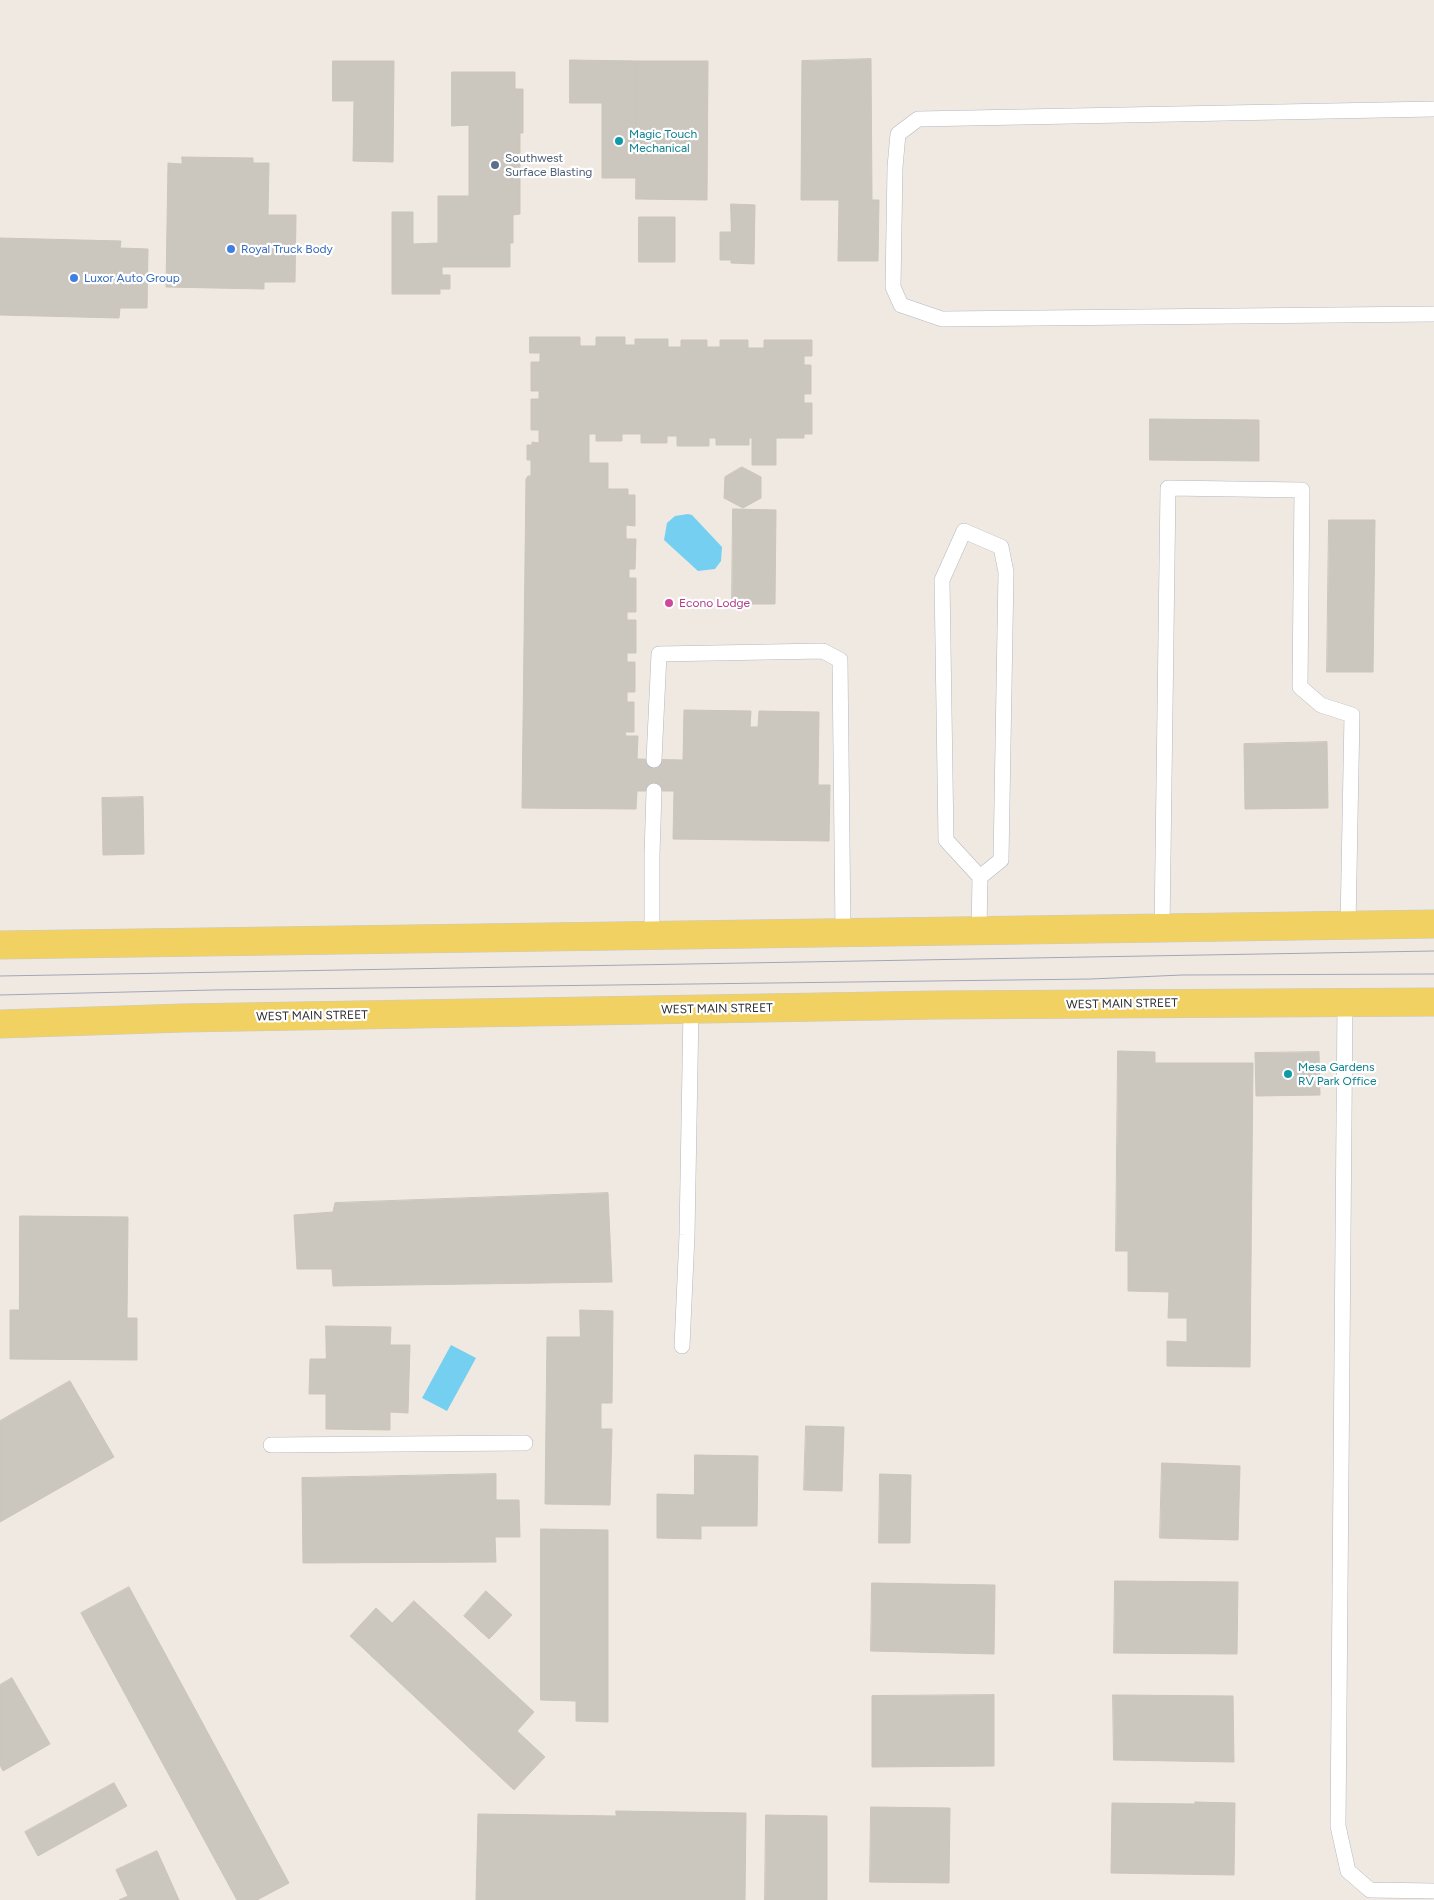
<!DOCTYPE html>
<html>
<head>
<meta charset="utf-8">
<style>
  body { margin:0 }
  canvas { display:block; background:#efe9e1 }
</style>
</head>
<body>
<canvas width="1434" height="1900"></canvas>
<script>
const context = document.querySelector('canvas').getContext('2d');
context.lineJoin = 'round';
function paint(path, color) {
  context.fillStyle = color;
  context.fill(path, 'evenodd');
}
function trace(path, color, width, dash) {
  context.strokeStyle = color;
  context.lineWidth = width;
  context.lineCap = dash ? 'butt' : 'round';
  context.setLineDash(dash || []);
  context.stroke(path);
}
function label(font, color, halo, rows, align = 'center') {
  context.font = font + ' Figtree,sans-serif';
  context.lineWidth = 4.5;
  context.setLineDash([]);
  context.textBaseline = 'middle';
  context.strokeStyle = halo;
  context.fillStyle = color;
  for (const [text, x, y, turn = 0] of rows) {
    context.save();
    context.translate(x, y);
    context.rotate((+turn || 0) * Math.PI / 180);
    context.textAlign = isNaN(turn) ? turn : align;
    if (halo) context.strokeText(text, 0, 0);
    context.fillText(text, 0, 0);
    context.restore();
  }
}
const water = new Path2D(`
  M 688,514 L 692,515 L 722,547 L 721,561 L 715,569 L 698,571 L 664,540 L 667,523 L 675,516 Z
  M 451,1345 L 476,1358 L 447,1411 L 422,1398 Z`);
const building = new Path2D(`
  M 871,59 L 872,200 L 879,200 L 878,261 L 838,261 L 839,200 L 801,200 L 802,61 Z
  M 570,60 L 637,61 L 636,178 L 602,178 L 602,103 L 570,103 Z
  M 333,61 L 394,61 L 393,162 L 353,161 L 354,101 L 333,101 Z
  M 637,61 L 708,61 L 707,200 L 636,199 Z
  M 452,72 L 515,72 L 515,89 L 523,89 L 523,133 L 520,133 L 520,214 L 513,215 L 513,243 L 510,243 L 510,267 L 442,267 L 442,275 L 450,275 L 450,289 L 440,289 L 440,294 L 392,294 L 392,212 L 413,212 L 413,244 L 438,243 L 438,196 L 469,196 L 469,125 L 452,126 Z
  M 182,157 L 253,158 L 253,163 L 269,163 L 268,215 L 296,215 L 295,282 L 264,282 L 264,289 L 166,287 L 168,163 L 182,164 Z
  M 731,204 L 755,205 L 754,264 L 731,263 L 731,260 L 720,260 L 720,232 L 731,232 Z
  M 639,217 L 675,217 L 675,262 L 639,262 Z
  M 0,238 L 121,241 L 120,248 L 148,249 L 147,308 L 120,308 L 119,318 L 0,315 Z
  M 530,337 L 580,337 L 580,346 L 596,346 L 596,337 L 625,337 L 625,345 L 635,345 L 635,339 L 668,339 L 668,347 L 681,347 L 681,340 L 707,340 L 707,347 L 720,347 L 720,340 L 748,340 L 748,348 L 764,348 L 764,340 L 812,340 L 812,356 L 804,356 L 804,365 L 811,365 L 811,394 L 804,394 L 804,403 L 812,403 L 812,434 L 804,434 L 804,438 L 776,438 L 776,465 L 752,465 L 752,438 L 749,438 L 749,445 L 716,445 L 716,438 L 709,438 L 709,446 L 677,446 L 677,436 L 667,436 L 667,443 L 641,443 L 641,434 L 622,434 L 622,441 L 596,441 L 596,434 L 589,434 L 589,463 L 608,463 L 608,489 L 628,489 L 628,495 L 635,495 L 635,526 L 626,525 L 626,539 L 636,539 L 635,569 L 629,569 L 629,578 L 636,578 L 636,612 L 627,612 L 627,620 L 636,620 L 636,653 L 627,653 L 627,662 L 635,662 L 635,692 L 627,692 L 627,702 L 634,702 L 634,732 L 625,732 L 626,736 L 638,736 L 637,759 L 683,760 L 684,710 L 751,711 L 750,727 L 758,727 L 759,711 L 819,712 L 818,785 L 830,785 L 829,841 L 673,839 L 674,791 L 637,791 L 636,809 L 522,808 L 526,479 L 528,476 L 531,476 L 531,460 L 527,460 L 527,445 L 532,445 L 532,442 L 539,443 L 539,430 L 531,430 L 531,399 L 539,399 L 539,391 L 531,391 L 531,362 L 540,362 L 540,353 L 530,353 Z
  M 1150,419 L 1259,420 L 1259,461 L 1150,460 Z
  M 742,467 L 761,477 L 761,498 L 743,508 L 724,498 L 725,477 Z
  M 733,509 L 776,510 L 775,604 L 732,604 Z
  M 1329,520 L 1375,520 L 1373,672 L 1327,672 Z
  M 1327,742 L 1328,808 L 1245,809 L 1244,744 Z
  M 143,797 L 144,854 L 103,855 L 102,798 Z
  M 1118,1051 L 1155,1052 L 1155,1063 L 1253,1063 L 1250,1367 L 1167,1366 L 1167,1341 L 1187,1342 L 1187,1318 L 1168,1318 L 1169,1292 L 1128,1291 L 1128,1251 L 1116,1251 Z
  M 1319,1052 L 1320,1095 L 1256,1096 L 1255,1053 Z
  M 608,1193 L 612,1282 L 333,1286 L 332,1269 L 297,1269 L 294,1215 L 333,1212 L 335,1203 Z
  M 20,1216 L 128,1217 L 127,1318 L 137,1318 L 137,1360 L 10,1359 L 10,1310 L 19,1310 Z
  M 580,1310 L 613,1311 L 612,1403 L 601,1403 L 601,1429 L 612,1429 L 610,1505 L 545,1504 L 547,1337 L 580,1337 Z
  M 326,1326 L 391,1327 L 390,1345 L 410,1345 L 408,1413 L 390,1412 L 390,1430 L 326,1429 L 326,1394 L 309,1394 L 310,1359 L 326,1359 Z
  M 70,1381 L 114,1457 L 0,1522 L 0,1421 Z
  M 806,1426 L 844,1427 L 842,1491 L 804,1490 Z
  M 695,1455 L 758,1456 L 757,1526 L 701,1526 L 701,1539 L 657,1538 L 657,1494 L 694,1495 Z
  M 1162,1463 L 1240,1466 L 1238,1540 L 1160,1538 Z
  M 496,1474 L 496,1500 L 519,1500 L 520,1537 L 495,1537 L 496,1562 L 303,1563 L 302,1478 Z
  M 880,1474 L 911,1475 L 910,1543 L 879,1543 Z
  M 541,1529 L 608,1530 L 608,1722 L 576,1721 L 576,1701 L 541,1700 Z
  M 1115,1581 L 1238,1582 L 1237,1654 L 1114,1653 Z
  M 872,1583 L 995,1585 L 994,1654 L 871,1651 Z
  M 129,1587 L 289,1883 L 257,1900 L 237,1900 L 81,1613 Z
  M 486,1591 L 512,1615 L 489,1639 L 464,1616 Z
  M 414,1601 L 534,1712 L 517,1731 L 545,1757 L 514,1790 L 350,1636 L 376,1608 L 392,1623 Z
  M 12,1678 L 50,1744 L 3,1771 L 0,1765 L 0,1685 Z
  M 994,1695 L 994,1766 L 872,1767 L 872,1696 Z
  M 1113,1695 L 1233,1696 L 1234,1762 L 1114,1760 Z
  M 114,1783 L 127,1806 L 38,1856 L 25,1832 Z
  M 1195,1802 L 1235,1803 L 1234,1875 L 1111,1873 L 1112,1803 L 1195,1804 Z
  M 871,1807 L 950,1808 L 949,1883 L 870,1882 Z
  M 616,1811 L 746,1813 L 745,1900 L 476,1900 L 478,1814 L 616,1816 Z
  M 766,1815 L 827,1816 L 827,1900 L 765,1900 Z
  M 157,1851 L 179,1900 L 119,1900 L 128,1896 L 116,1870 Z`);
const service = new Path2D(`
  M 1434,109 L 918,119 L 898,134 L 895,167 L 893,287 L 901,305 L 942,319 L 1434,314
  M 654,760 L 659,654 L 823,651 L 840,660 L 843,933
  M 1162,929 L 1168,488 L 1302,490 L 1300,687 L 1321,705 L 1352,715 L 1348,926
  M 979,931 L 980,877 L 946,840 L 942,580 L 964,531 L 1001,547 L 1006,572 L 1001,860 L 980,877
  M 652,937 L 652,855 L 654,791
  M 1345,1002 L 1338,1826 L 1348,1871 L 1370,1890 L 1434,1891
  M 682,1346 L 687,1235 L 691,1010
  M 271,1445 L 525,1443`);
const primary = new Path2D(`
  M 0,945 L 1434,924
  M 0,1024 L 183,1018 L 936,1005 L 1434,1002`);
const tram = new Path2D(`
  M 0,976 L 1434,951
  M 0,995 L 213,990 L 1091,979 L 1182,975 L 1434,974`);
const markers = [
  [619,141,5,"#0f9aa8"],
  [495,165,5,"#5c6f8a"],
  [231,249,5,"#3f7fe0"],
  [74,278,5,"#3f7fe0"],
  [669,603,5,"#d1479c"],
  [1288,1074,5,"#0f9aa8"]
];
const cultureNames = [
  ["Magic Touch",629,134],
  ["Mechanical",629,148],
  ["Mesa Gardens",1298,1067],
  ["RV Park Office",1298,1081]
];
const serviceNames = [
  ["Southwest",505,158],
  ["Surface Blasting",505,172]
];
const shopNames = [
  ["Royal Truck Body",241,249],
  ["Luxor Auto Group",84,278]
];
const hotelNames = [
  ["Econo Lodge",679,603]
];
const streetNames = [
  ["WEST MAIN STREET",1122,1004,-1],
  ["WEST MAIN STREET",717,1009,-1],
  ["WEST MAIN STREET",312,1016,-1]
];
paint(water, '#75cff0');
paint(building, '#cbc7bf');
trace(building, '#cbc5ba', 1);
trace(service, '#b4b7c1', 16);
trace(primary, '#c9c9c9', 29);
trace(service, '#fff', 15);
trace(primary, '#f2d163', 28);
trace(tram, '#a3a6b8', 1);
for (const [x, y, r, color] of markers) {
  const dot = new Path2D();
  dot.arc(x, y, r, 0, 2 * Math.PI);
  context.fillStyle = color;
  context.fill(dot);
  trace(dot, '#fff', 2);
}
label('12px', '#0d838f', '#fff', cultureNames, 'left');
label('12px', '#4e5e75', '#fff', serviceNames, 'left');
label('12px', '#366cbe', '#fff', shopNames, 'left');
label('12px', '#b23c85', '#fff', hotelNames, 'left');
label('12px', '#2e2e2e', '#fff', streetNames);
</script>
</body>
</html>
